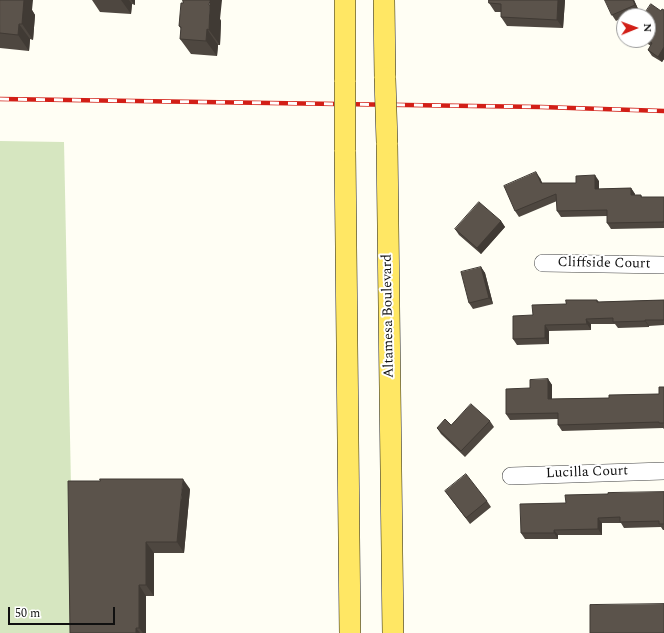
<!DOCTYPE html>
<html>
<head>
<meta charset="utf-8">
<style>
  body { margin:0 }
  #map { position:relative; width:664px; height:633px; overflow:hidden; background:#fffef4; font-family:Spectral,serif }
  canvas { display:block }
  .north { position:absolute; left:616px; top:8px; width:40px; height:40px; box-sizing:border-box; background:#fff; border:1px solid #9f9f9f; border-radius:50%; rotate:89deg; font-size:11px; font-weight:700; line-height:16px; text-align:center; color:#101010 }
  .north::after { content:''; display:block; margin:auto; width:14px; height:18px; background:#d21f17; clip-path:polygon(50% 0,100% 100%,50% 72%,0 100%) }
  .scale { position:absolute; left:8px; top:607px; width:107px; height:18px; box-sizing:border-box; border:2px solid #101010; border-top:0; padding-left:5px; font-size:12px; line-height:14px; white-space:nowrap; color:#101010; -webkit-text-stroke:3px #fff; paint-order:stroke }
</style>
</head>
<body>
<div id="map">
<canvas width="664" height="633"></canvas>
<div class="north">N</div>
<div class="scale">50 m</div>
</div>
<script>
const context = document.querySelector('canvas').getContext('2d');
context.lineJoin = 'round';
function paint(path, color) {
  context.fillStyle = color;
  context.fill(path, 'evenodd');
}
function trace(path, color, width, dash) {
  context.strokeStyle = color;
  context.lineWidth = width;
  context.lineCap = dash ? 'butt' : 'round';
  context.setLineDash(dash || []);
  context.stroke(path);
}
function label(font, color, halo, rows, align = 'center') {
  context.font = font + ' Spectral,serif';
  context.lineWidth = 4;
  context.setLineDash([]);
  context.textBaseline = 'middle';
  context.strokeStyle = halo;
  context.fillStyle = color;
  for (const [text, x, y, turn = 0] of rows) {
    context.save();
    context.translate(x, y);
    context.rotate((+turn || 0) * Math.PI / 180);
    context.textAlign = isNaN(turn) ? turn : align;
    if (halo) context.strokeText(text, 0, 0);
    context.fillText(text, 0, 0);
    context.restore();
  }
}
const cemetery = new Path2D(`
  M 0,141 L 64,142 L 74,633 L 0,633 Z`);
const minor = new Path2D(`
  M 543,263 L 664,265
  M 511,476 L 664,471`);
const major = new Path2D(`
  M 384,0 L 385,78
  M 345,82 L 345,0
  M 387,143 L 393,633
  M 345,150 L 350,633`);
const rail = new Path2D(`
  M 0,99 L 541,107 L 664,111`);
const majorBridge = new Path2D(`
  M 385,78 L 387,143
  M 345,150 L 345,82`);
const wall = new Path2D(`
  M 0,0 L 32,10 L 35,15 L 33,40 L 30,39 L 29,51 L 0,48 Z
  M 92,0 L 135,0 L 135,5 L 132,4 L 131,14 L 100,12 Z
  M 565,0 L 563,28 L 507,26 L 501,17 L 501,12 L 495,12 L 489,3 Z
  M 605,0 L 634,0 L 639,11 L 627,16 L 624,16 L 624,17 L 616,21 L 612,15 Z
  M 183,3 L 220,19 L 221,21 L 220,45 L 218,45 L 217,56 L 191,54 L 180,39 L 181,29 L 179,26 Z
  M 664,10 L 664,59 L 662,62 L 652,56 L 648,50 L 651,46 L 642,40 L 648,40 L 661,11 Z
  M 540,178 L 542,183 L 576,183 L 599,181 L 599,189 L 631,188 L 635,194 L 635,195 L 641,195 L 642,197 L 664,197 L 664,228 L 611,229 L 607,223 L 607,216 L 561,217 L 557,211 L 557,201 L 519,217 L 515,211 Z
  M 501,221 L 505,227 L 481,254 L 459,235 L 455,229 Z
  M 481,267 L 485,273 L 493,304 L 473,309 L 469,303 Z
  M 597,300 L 599,302 L 664,300 L 664,325 L 649,326 L 649,327 L 618,328 L 615,324 L 591,324 L 591,330 L 549,331 L 549,344 L 517,345 L 513,339 L 533,315 L 566,304 Z
  M 548,379 L 552,385 L 552,399 L 609,398 L 659,394 L 664,387 L 664,429 L 663,428 L 562,431 L 558,425 L 558,419 L 510,420 L 506,414 L 530,388 Z
  M 490,421 L 494,427 L 465,457 L 441,434 L 437,428 L 451,425 Z
  M 190,489 L 184,553 L 154,553 L 154,596 L 146,596 L 146,633 L 70,633 Z
  M 445,491 L 487,501 L 491,507 L 470,524 Z
  M 664,492 L 664,530 L 663,530 L 661,527 L 624,528 L 621,523 L 602,523 L 602,535 L 558,535 L 558,539 L 525,539 L 521,533 L 566,503 L 608,494 Z`);
const shadedWall = new Path2D(`
  M 22,0 L 33,0 L 32,10 L 35,15 L 33,40 L 22,24 Z
  M 121,0 L 129,0 L 132,4 L 131,14 Z
  M 131,0 L 135,0 L 135,5 Z
  M 210,0 L 222,0 L 220,19 L 221,21 L 220,45 L 209,30 Z
  M 558,0 L 565,0 L 563,28 L 557,20 Z
  M 633,0 L 634,0 L 639,11 L 635,5 Z
  M 19,24 L 30,39 L 29,51 L 18,35 Z
  M 207,29 L 218,45 L 217,56 L 206,41 Z
  M 664,47 L 664,59 L 662,62 L 658,57 Z
  M 536,172 L 540,178 L 545,189 L 541,183 Z
  M 595,175 L 599,181 L 599,195 L 595,189 Z
  M 631,188 L 635,194 L 635,201 L 631,195 Z
  M 501,221 L 505,227 L 481,254 L 477,248 Z
  M 481,267 L 485,273 L 493,304 L 489,298 Z
  M 586,319 L 591,324 L 591,330 L 587,324 Z
  M 645,320 L 649,326 L 649,327 L 645,321 Z
  M 545,325 L 549,331 L 549,344 L 545,338 Z
  M 548,379 L 552,385 L 552,405 L 548,399 Z
  M 183,479 L 190,489 L 184,553 L 177,542 Z
  M 598,518 L 602,523 L 602,535 L 598,529 Z
  M 554,530 L 558,535 L 558,539 L 554,533 Z
  M 146,542 L 154,553 L 154,596 L 146,585 Z
  M 139,585 L 146,596 L 146,633 L 143,633 L 139,628 Z
  M 136,628 L 140,633 L 136,633 Z`);
const building = new Path2D(`
  M 0,0 L 24,0 L 22,24 L 19,24 L 18,35 L 0,33 Z
  M 183,0 L 210,0 L 209,5 L 210,5 L 209,30 L 207,29 L 206,41 L 180,39 L 181,27 L 179,26 L 181,3 L 183,3 Z
  M 489,0 L 558,0 L 557,20 L 501,17 L 501,4 L 489,3 Z
  M 605,0 L 633,0 L 635,5 L 612,15 Z
  M 651,4 L 661,11 L 662,9 L 664,10 L 664,47 L 658,57 L 648,50 L 652,43 L 647,40 L 648,40 L 648,16 L 643,16 Z
  M 536,172 L 541,183 L 576,183 L 576,176 L 595,175 L 595,189 L 631,188 L 631,195 L 641,195 L 641,197 L 664,197 L 664,222 L 607,223 L 607,210 L 557,211 L 556,194 L 515,211 L 504,186 Z
  M 479,202 L 501,221 L 477,248 L 455,229 Z
  M 481,267 L 489,298 L 469,303 L 461,272 Z
  M 566,300 L 597,300 L 597,302 L 664,300 L 664,320 L 645,320 L 645,321 L 613,322 L 613,318 L 586,319 L 587,324 L 545,325 L 545,338 L 513,339 L 513,316 L 533,315 L 532,305 L 566,304 Z
  M 548,379 L 548,399 L 609,398 L 609,395 L 659,394 L 659,387 L 664,387 L 664,423 L 659,423 L 659,422 L 558,425 L 558,413 L 506,414 L 506,389 L 530,388 L 530,380 Z
  M 471,404 L 490,421 L 461,451 L 437,428 L 445,419 L 451,425 Z
  M 466,474 L 487,501 L 466,518 L 445,491 Z
  M 100,479 L 183,479 L 177,542 L 146,542 L 146,585 L 139,585 L 139,628 L 136,628 L 136,633 L 70,633 L 68,481 L 100,481 Z
  M 664,492 L 664,524 L 659,524 L 659,521 L 620,522 L 620,517 L 598,518 L 598,529 L 554,530 L 554,533 L 521,533 L 520,504 L 566,503 L 565,495 L 608,494 L 608,493 Z
  M 664,604 L 664,633 L 590,633 L 590,605 Z`);
const streetNames = [
  ["Cliffside Court",604,264,1],
  ["Altamesa Boulevard",389,316,-91],
  ["Lucilla Court",587,473,-2]
];
paint(cemetery, '#d6e6c0');
trace(minor, '#434343', 18);
trace(major, '#212121', 22);
trace(minor, '#fff', 17);
trace(major, '#ffe764', 21);
trace(rail, '#d21f17', 4.5);
trace(rail, '#fff', 3, [9]);
trace(majorBridge, '#212121', 22, []);
trace(majorBridge, '#ffe764', 21);
paint(wall, '#4e4740');
paint(shadedWall, '#403a34');
paint(building, '#5b534b');
trace(building, '#403a34', 1);
label('14px', '#101010', '#fff', streetNames);
</script>
</body>
</html>
